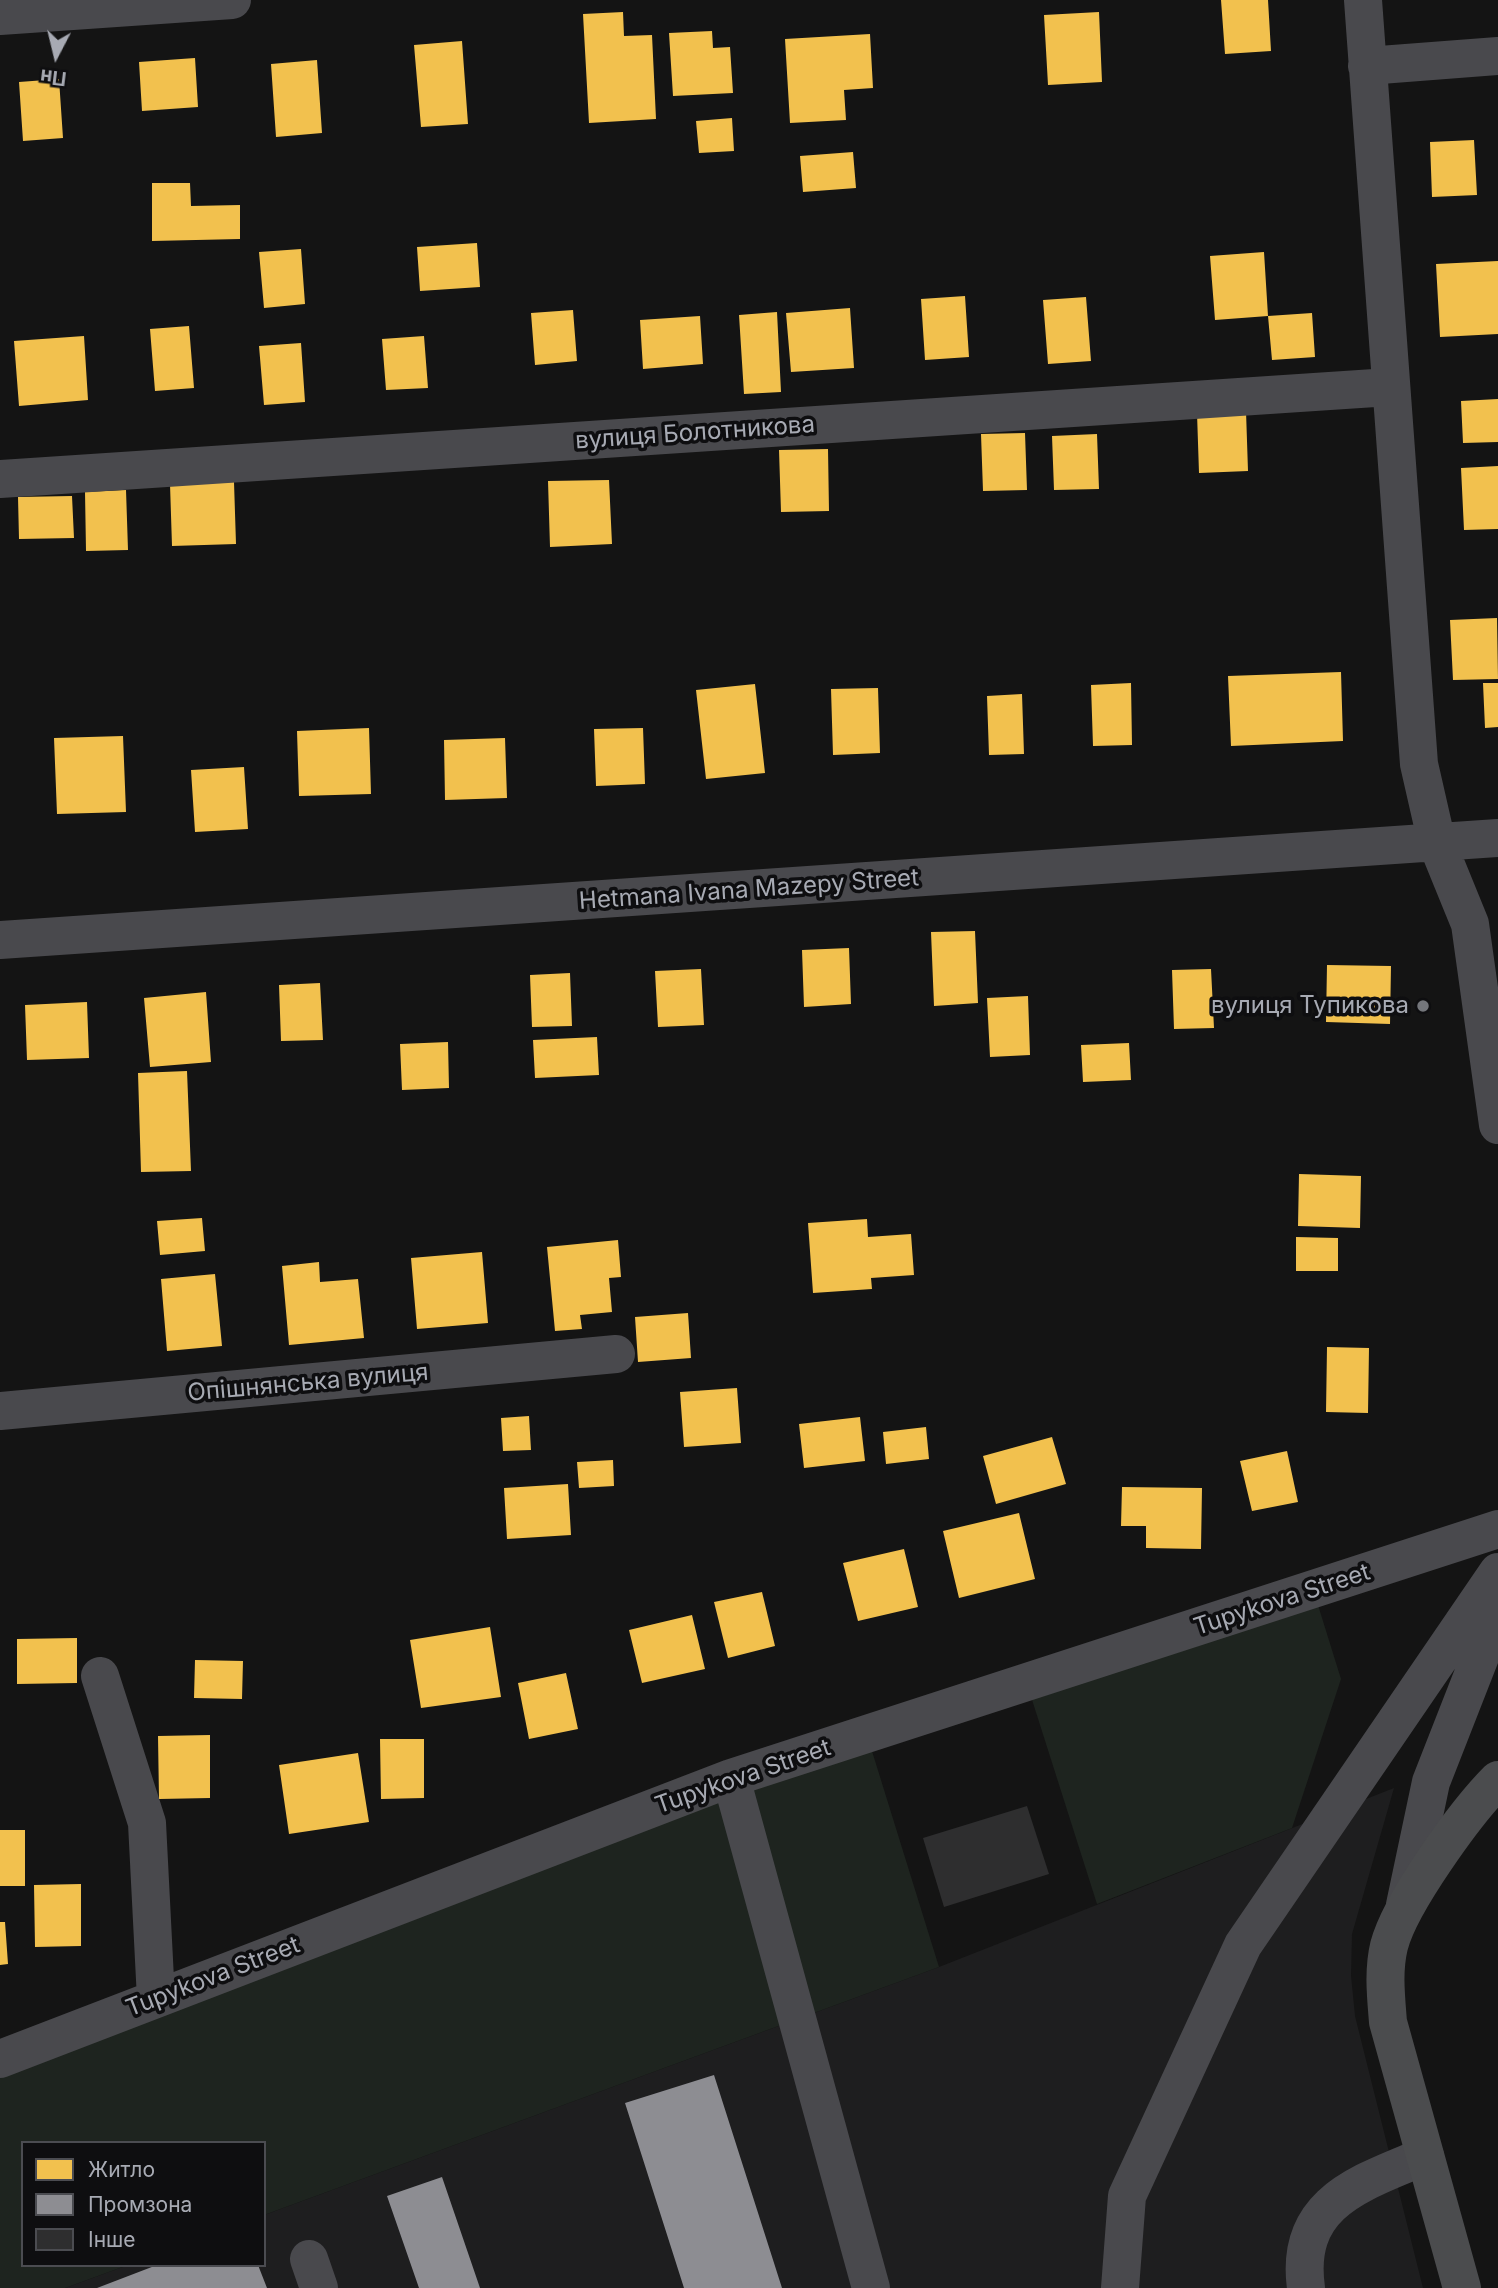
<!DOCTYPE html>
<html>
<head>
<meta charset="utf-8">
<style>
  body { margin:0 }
  #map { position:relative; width:1498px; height:2288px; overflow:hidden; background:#141414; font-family:Inter,sans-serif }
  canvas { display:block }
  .legend { position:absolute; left:21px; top:2141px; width:245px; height:126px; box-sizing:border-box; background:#0e0e10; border:2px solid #4b4c51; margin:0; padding:9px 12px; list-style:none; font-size:21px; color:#a7aab3 }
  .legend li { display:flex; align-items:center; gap:14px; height:35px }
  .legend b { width:35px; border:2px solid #4b4c51 }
  .north { position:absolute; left:21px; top:21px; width:70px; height:70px; -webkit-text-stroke:5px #0e0e10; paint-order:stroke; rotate:187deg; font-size:19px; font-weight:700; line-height:28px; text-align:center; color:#a7aab3 }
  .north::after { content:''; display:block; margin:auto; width:24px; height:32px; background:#a7aab3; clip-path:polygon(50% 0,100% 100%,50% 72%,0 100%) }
</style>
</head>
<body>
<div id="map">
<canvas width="1498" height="2288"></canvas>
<ul class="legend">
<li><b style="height:19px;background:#f2c14e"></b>Житло</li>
<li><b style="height:19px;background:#8d8d92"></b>Промзона</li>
<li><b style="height:19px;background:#2e2e2f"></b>Інше</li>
</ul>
<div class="north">Пн</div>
</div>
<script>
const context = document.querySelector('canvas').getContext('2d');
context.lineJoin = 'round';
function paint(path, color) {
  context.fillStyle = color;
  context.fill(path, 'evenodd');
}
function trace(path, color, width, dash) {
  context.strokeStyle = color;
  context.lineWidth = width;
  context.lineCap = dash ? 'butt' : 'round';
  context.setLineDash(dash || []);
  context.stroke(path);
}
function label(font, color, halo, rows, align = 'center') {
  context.font = font + ' Inter,sans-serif';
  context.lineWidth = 7;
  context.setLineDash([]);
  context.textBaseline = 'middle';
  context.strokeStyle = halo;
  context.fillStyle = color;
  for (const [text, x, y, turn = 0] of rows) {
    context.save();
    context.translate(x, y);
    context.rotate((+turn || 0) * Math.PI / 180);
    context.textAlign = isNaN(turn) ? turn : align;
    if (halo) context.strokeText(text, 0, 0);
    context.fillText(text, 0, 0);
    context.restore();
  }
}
const built = new Path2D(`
  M 1394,1788 L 1352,1934 L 1351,1976 L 1355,2016 L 1423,2288 L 65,2288 L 128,2265 L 264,2265 L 264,2215 L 939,1967 Z`);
const green = new Path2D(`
  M 1313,1589 L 1341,1679 L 1292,1828 L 1097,1904 L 1027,1684 Z
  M 867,1735 L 939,1967 L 264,2215 L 264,2143 L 23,2143 L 23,2265 L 128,2265 L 65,2288 L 0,2288 L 0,2059 Z`);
const homes = new Path2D(`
  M 1221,0 L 1268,0 L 1271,51 L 1225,54 Z
  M 623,12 L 624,36 L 652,35 L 656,119 L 589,123 L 583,14 Z
  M 1099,12 L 1102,82 L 1048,85 L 1044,15 Z
  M 712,31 L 713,48 L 730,47 L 733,93 L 673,96 L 669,33 Z
  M 870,34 L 873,88 L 844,90 L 846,120 L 790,123 L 785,39 Z
  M 462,41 L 468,124 L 421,127 L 414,45 Z
  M 195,58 L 198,107 L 142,111 L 139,62 Z
  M 317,60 L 322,133 L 276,137 L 271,64 Z
  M 59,79 L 63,138 L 23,141 L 19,82 Z
  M 732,118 L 734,151 L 699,153 L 696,121 Z
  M 1474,140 L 1477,195 L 1432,197 L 1430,142 Z
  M 853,152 L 856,188 L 803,192 L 800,156 Z
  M 152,183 L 190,183 L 191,206 L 240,205 L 240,239 L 152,241 Z
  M 477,243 L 480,287 L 420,291 L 417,247 Z
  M 301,249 L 305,304 L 264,308 L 259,252 Z
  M 1264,252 L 1268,316 L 1215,320 L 1210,256 Z
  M 1498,261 L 1498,334 L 1440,337 L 1436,264 Z
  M 965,296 L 969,357 L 925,360 L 921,299 Z
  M 1086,297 L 1091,361 L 1048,364 L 1043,300 Z
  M 850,308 L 854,368 L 791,372 L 786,313 Z
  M 573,310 L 577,361 L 535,365 L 531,313 Z
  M 777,312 L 781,392 L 744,394 L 739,315 Z
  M 1312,313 L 1315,357 L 1272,360 L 1268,316 Z
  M 700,316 L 703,364 L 643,369 L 640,320 Z
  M 189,326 L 194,388 L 155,391 L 150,329 Z
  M 84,336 L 88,400 L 19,406 L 14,341 Z
  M 424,336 L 428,388 L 386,390 L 382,339 Z
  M 301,343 L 305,402 L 264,405 L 259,346 Z
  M 1498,399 L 1498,442 L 1463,443 L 1461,401 Z
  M 1246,411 L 1248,471 L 1199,473 L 1197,413 Z
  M 1025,433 L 1027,490 L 983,491 L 981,434 Z
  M 1097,434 L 1099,489 L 1054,490 L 1052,436 Z
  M 828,449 L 829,511 L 781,512 L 779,450 Z
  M 1498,466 L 1498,529 L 1464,530 L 1461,468 Z
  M 609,480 L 612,544 L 550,547 L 548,481 Z
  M 234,482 L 236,544 L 172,546 L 170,484 Z
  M 126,490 L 128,550 L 86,551 L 85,492 Z
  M 72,496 L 74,538 L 19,539 L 18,497 Z
  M 1497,618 L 1498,679 L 1453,680 L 1450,620 Z
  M 1341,672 L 1343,741 L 1231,746 L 1228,676 Z
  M 1131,683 L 1132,745 L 1093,746 L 1091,685 Z
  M 1483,683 L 1498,683 L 1498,727 L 1485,728 Z
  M 755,684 L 765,773 L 706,779 L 696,690 Z
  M 878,688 L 880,753 L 833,755 L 831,689 Z
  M 1022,694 L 1024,754 L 989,755 L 987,696 Z
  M 369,728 L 371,794 L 299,796 L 297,731 Z
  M 643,728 L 645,784 L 596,786 L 594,729 Z
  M 123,736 L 126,812 L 57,814 L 54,738 Z
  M 505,738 L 507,798 L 445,800 L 444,740 Z
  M 244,767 L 248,829 L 195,832 L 191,770 Z
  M 975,931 L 978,1003 L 934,1006 L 931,932 Z
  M 849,948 L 851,1004 L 804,1007 L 802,950 Z
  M 1327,965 L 1391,966 L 1390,1024 L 1326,1022 Z
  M 701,969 L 704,1025 L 658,1027 L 655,971 Z
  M 1211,969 L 1214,1028 L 1174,1029 L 1172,970 Z
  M 570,973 L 572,1026 L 532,1027 L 530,975 Z
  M 320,983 L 323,1040 L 281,1041 L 279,985 Z
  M 206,992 L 211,1062 L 150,1067 L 144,998 Z
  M 1028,996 L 1030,1055 L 990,1057 L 987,998 Z
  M 87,1002 L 89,1058 L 27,1060 L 25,1005 Z
  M 597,1037 L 599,1075 L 535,1078 L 533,1040 Z
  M 448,1042 L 449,1088 L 402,1090 L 400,1044 Z
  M 1129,1043 L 1131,1080 L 1083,1082 L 1081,1045 Z
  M 187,1071 L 191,1171 L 141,1172 L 138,1073 Z
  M 1299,1174 L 1361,1176 L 1360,1228 L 1298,1226 Z
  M 202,1218 L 205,1251 L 160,1255 L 157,1221 Z
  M 867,1219 L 868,1237 L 911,1234 L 914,1275 L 871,1278 L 872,1289 L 813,1293 L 808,1223 Z
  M 1296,1237 L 1338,1238 L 1338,1271 L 1296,1271 Z
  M 618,1240 L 621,1277 L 609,1278 L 612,1312 L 580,1315 L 582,1329 L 555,1331 L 547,1247 Z
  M 482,1252 L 488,1323 L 417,1329 L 411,1258 Z
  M 319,1262 L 320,1282 L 358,1279 L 364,1338 L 289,1345 L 282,1266 Z
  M 215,1274 L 222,1346 L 167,1351 L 161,1279 Z
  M 688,1313 L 691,1358 L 638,1362 L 635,1317 Z
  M 1327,1347 L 1369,1348 L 1368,1413 L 1326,1412 Z
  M 737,1388 L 741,1443 L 684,1447 L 680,1392 Z
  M 529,1416 L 531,1450 L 503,1451 L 501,1418 Z
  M 860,1417 L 865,1461 L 804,1468 L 799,1424 Z
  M 926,1427 L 929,1459 L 886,1464 L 883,1432 Z
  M 1052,1437 L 1066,1484 L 996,1504 L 983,1456 Z
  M 1287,1451 L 1298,1502 L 1252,1511 L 1240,1461 Z
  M 613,1460 L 614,1486 L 579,1488 L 577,1462 Z
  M 568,1484 L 571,1535 L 507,1539 L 504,1488 Z
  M 1122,1487 L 1202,1488 L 1201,1549 L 1146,1548 L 1146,1526 L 1121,1526 Z
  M 1019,1513 L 1035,1579 L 959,1598 L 943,1531 Z
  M 904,1549 L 918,1607 L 858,1621 L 843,1563 Z
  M 762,1592 L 775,1646 L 728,1658 L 714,1602 Z
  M 692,1615 L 705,1669 L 642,1683 L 629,1630 Z
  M 490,1627 L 501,1697 L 421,1708 L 410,1640 Z
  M 77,1638 L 77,1683 L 17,1684 L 17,1639 Z
  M 195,1660 L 243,1661 L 242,1699 L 194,1698 Z
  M 566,1673 L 578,1729 L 529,1739 L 518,1683 Z
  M 210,1735 L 210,1798 L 159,1799 L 158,1736 Z
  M 380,1739 L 424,1739 L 424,1798 L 381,1799 Z
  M 358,1753 L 369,1822 L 289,1834 L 279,1765 Z
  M 0,1830 L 25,1830 L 25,1886 L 0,1886 Z
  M 81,1884 L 81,1946 L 35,1947 L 34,1885 Z
  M 0,1922 L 5,1922 L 8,1964 L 0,1965 Z`);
const industry = new Path2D(`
  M 714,2075 L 782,2288 L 684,2288 L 625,2103 Z
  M 442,2177 L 480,2288 L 419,2288 L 387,2196 Z
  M 157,2265 L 258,2265 L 267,2288 L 97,2288 Z`);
const building = new Path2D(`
  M 1027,1806 L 1049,1874 L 944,1907 L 923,1838 Z`);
const minor = new Path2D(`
  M 1363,0 L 1419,764 L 1437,843 L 1470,924 L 1498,1125
  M 0,16 L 232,0
  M 1367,66 L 1498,56
  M 0,479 L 1390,387
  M 0,940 L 1498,838
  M 0,1411 L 616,1354
  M 100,1676 L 147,1823 L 156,1999
  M 731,1778 L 871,2288
  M 1405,1905 L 1431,1782 L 1498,1611
  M 0,2059 L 731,1778 L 1498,1529
  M 309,2259 L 319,2288
  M 1120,2288 L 1127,2196 L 1243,1945 L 1498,1572
  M 1306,2288 C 1294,2201 1362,2183 1425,2156`);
const major = new Path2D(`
  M 1462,2288 L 1388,2022 C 1386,1997 1383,1971 1389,1946 C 1400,1903 1466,1812 1498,1780`);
const markers = [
  [1423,1006,7,"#74767b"]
];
const streetNames = [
  ["вулиця Болотникова",695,433,-4],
  ["Hetmana Ivana Mazepy Street",749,890,-4],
  ["Опішнянська вулиця",308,1383,-5],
  ["Tupykova Street",1282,1600,-18],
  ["Tupykova Street",743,1777,-19],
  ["Tupykova Street",213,1977,-21]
];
const poiNames = [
  ["вулиця Тупикова",1409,1006]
];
paint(built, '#1e1e1f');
paint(green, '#1e241f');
paint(homes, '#f2c14e');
paint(industry, '#8d8d92');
paint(building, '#2e2e2f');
trace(minor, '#49494d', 38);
trace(major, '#4b4c4e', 38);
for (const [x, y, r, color] of markers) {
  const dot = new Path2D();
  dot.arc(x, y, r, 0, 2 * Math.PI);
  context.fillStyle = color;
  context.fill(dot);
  trace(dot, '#0e0e10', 2.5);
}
label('24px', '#a7aab3', '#0e0e10', streetNames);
label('24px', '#a7aab3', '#0e0e10', poiNames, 'right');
</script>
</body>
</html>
